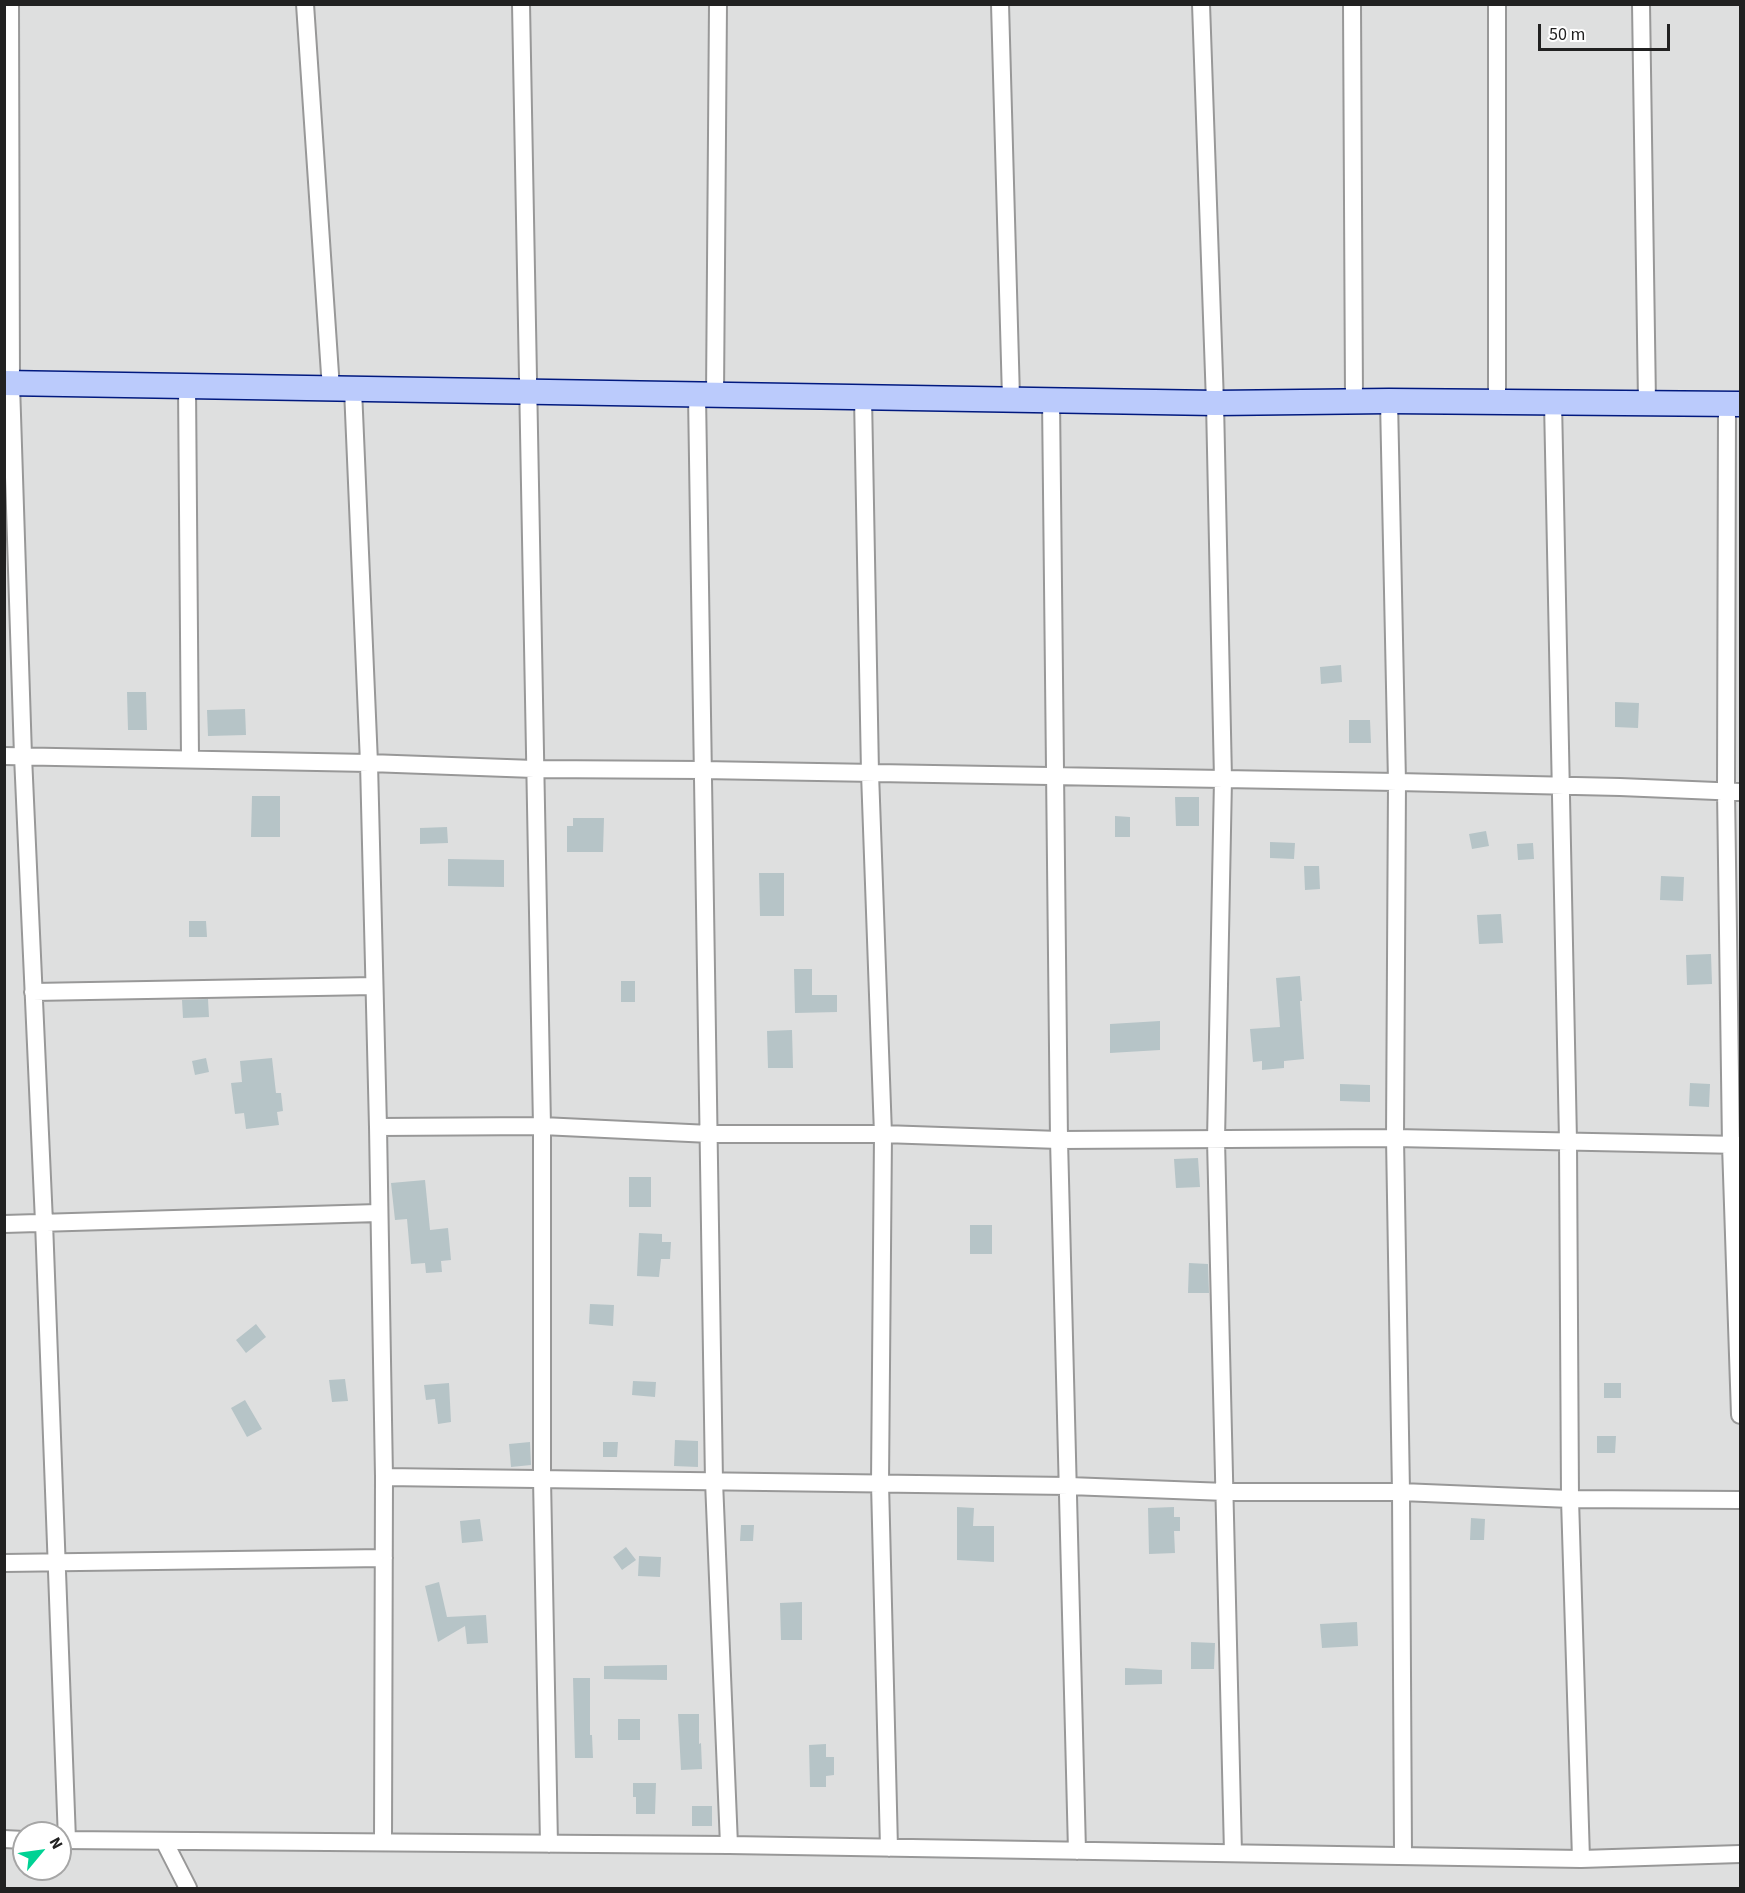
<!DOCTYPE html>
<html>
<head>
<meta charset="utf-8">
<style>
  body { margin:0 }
  #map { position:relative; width:1745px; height:1893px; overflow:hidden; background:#e7eef2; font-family:"Source Sans 3",sans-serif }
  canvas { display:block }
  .frame { position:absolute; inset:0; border:6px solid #212121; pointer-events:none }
  .north { position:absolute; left:12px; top:1821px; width:60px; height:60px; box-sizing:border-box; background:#fff; border:2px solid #a6a6a6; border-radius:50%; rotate:61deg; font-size:16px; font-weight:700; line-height:24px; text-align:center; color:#212121 }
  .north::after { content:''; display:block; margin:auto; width:21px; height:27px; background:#00d294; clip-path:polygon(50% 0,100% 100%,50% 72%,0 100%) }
  .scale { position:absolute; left:1538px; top:24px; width:132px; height:27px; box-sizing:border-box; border:3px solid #212121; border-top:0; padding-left:8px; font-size:18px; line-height:21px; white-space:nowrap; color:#212121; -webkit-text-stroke:4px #fff; paint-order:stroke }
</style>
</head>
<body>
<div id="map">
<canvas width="1745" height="1893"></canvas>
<div class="frame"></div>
<div class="north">N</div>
<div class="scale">50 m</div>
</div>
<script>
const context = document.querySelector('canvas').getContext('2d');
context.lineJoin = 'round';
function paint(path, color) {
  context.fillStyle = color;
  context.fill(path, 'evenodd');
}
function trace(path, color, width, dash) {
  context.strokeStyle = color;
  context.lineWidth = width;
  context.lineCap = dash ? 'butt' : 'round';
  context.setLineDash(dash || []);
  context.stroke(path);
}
const residential = new Path2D(`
  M 5,5 L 1740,5 L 1740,1888 L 5,1888 ZM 24,1833 L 60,1833 L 60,1869 L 24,1869 Z`);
const building = new Path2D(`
  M 1341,665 L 1342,682 L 1321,684 L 1320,667 Z
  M 127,692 L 146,692 L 147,730 L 128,730 Z
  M 1615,702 L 1639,703 L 1638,728 L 1615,727 Z
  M 245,709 L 246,735 L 208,736 L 207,710 Z
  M 1349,720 L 1370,720 L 1371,743 L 1349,743 Z
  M 252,796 L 280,796 L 280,837 L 251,837 Z
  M 1175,797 L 1199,797 L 1199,826 L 1176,826 Z
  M 1115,816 L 1130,817 L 1130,837 L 1115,837 Z
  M 573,818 L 604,818 L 603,852 L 567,852 L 567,826 L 573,826 Z
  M 447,827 L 448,843 L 420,844 L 420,828 Z
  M 1486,831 L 1489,846 L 1472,849 L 1469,834 Z
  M 1270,842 L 1295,843 L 1294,859 L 1270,858 Z
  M 1533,843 L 1534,859 L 1518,860 L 1517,844 Z
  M 448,859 L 504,860 L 504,887 L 448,886 Z
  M 1304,866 L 1319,866 L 1320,889 L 1305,890 Z
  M 759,873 L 784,873 L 784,916 L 760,916 Z
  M 1661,876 L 1684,877 L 1683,901 L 1660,900 Z
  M 1501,914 L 1503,943 L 1479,944 L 1477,915 Z
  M 189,921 L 206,921 L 207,937 L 189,937 Z
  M 1711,954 L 1712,984 L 1687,985 L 1686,955 Z
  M 794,969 L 812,969 L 812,995 L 837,995 L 837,1012 L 795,1013 Z
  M 1300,976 L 1302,1001 L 1300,1001 L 1304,1059 L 1284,1061 L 1284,1068 L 1262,1070 L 1262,1061 L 1253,1062 L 1250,1029 L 1280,1027 L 1276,978 Z
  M 621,981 L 635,981 L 635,1002 L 621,1002 Z
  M 208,999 L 209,1017 L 183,1018 L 182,1000 Z
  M 1160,1021 L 1160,1050 L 1110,1053 L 1110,1024 Z
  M 792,1030 L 793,1068 L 768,1068 L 767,1031 Z
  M 206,1058 L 209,1072 L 195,1075 L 192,1061 Z
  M 272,1058 L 276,1093 L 281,1093 L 283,1111 L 277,1112 L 279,1125 L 246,1129 L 244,1113 L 235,1114 L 231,1083 L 242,1082 L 240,1061 Z
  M 1690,1083 L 1710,1084 L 1709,1107 L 1689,1106 Z
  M 1340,1084 L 1370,1085 L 1370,1102 L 1340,1101 Z
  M 1198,1158 L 1200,1187 L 1176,1188 L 1174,1159 Z
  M 629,1177 L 651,1177 L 651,1207 L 629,1207 Z
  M 425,1180 L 430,1230 L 448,1228 L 451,1260 L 441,1261 L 442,1272 L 426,1273 L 425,1263 L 411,1264 L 407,1219 L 395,1220 L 391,1183 Z
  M 970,1225 L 992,1225 L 992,1254 L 970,1254 Z
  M 639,1233 L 662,1234 L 662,1242 L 671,1242 L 670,1259 L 661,1259 L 659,1277 L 637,1276 Z
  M 1189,1263 L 1208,1264 L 1209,1293 L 1188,1293 Z
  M 590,1304 L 614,1305 L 613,1326 L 589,1324 Z
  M 256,1324 L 266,1337 L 246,1353 L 236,1340 Z
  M 345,1379 L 348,1401 L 332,1402 L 329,1380 Z
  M 633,1381 L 656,1382 L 655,1397 L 632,1395 Z
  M 449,1383 L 451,1422 L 438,1424 L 435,1399 L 426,1400 L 424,1385 Z
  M 1604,1383 L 1621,1383 L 1621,1398 L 1604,1398 Z
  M 245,1400 L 262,1429 L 247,1437 L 231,1408 Z
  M 1597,1436 L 1616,1436 L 1615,1453 L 1597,1453 Z
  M 675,1440 L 698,1441 L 698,1467 L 674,1466 Z
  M 530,1442 L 531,1465 L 511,1467 L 509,1444 Z
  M 603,1442 L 618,1442 L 617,1457 L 603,1457 Z
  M 957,1507 L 974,1508 L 973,1526 L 994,1526 L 994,1562 L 957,1560 Z
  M 1174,1507 L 1174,1517 L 1180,1517 L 1180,1531 L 1174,1531 L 1175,1553 L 1149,1554 L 1148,1508 Z
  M 1471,1518 L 1485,1519 L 1484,1540 L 1470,1540 Z
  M 480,1519 L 483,1541 L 462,1543 L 460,1521 Z
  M 741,1525 L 754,1525 L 753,1541 L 740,1541 Z
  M 626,1547 L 636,1560 L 622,1570 L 613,1557 Z
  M 639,1556 L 661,1557 L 660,1577 L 638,1576 Z
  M 439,1582 L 447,1617 L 486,1615 L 488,1643 L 467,1644 L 465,1626 L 438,1642 L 425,1586 Z
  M 802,1602 L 802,1640 L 781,1640 L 780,1603 Z
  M 1357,1622 L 1358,1646 L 1322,1648 L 1320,1624 Z
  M 1191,1642 L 1215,1643 L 1214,1669 L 1191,1669 Z
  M 667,1665 L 667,1680 L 604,1679 L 604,1666 Z
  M 1125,1668 L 1162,1670 L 1162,1684 L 1125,1685 Z
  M 573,1678 L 590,1678 L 590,1735 L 592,1735 L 593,1758 L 575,1758 Z
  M 678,1714 L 699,1714 L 699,1744 L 701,1743 L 702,1769 L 681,1770 Z
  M 618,1719 L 640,1719 L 640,1740 L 618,1740 Z
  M 826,1744 L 826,1757 L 834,1757 L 834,1775 L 826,1776 L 826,1787 L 810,1787 L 809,1745 Z
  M 633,1783 L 656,1783 L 655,1814 L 636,1814 L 636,1797 L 633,1797 Z
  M 692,1806 L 712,1806 L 712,1826 L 692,1826 Z`);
const street = new Path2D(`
  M 10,4 L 11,384 L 23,756 L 44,1222 L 67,1840
  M 305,4 L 331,389
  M 521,4 L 542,1126 L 542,1479 L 549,1844
  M 1000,4 L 1011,398
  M 1201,4 L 1215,403 L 1223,779 L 1216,1140 L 1233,1853
  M 1352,4 L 1354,401
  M 1497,4 L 1497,402
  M 1641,4 L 1647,402
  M 187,386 L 190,759
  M 353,389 L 369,763 L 378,1127 L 384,1477 L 383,1842
  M 697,395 L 714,1481 L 729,1845
  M 715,395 L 718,4
  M 863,397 L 870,773 L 883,1134 L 880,1483 L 889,1848
  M 1051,399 L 1059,1140 L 1077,1851
  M 1389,401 L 1397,782 L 1395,1138 L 1401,1492 L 1403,1855
  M 1553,402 L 1568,1141 L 1570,1499 L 1581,1859
  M 1727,404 L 1726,791 L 1731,1145 L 1740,1415
  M 4,756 L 369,763 L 534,769 L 702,770 L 1397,782 L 1620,787 L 1740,792
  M 33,992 L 374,986
  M 378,1127 L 542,1126 L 710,1134 L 883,1134 L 1059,1140 L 1395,1138 L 1740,1145
  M 4,1224 L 378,1213
  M 384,1477 L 1069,1486 L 1226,1492 L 1401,1492 L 1570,1499 L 1740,1500
  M 4,1563 L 384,1558
  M 4,1839 L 24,1840
  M 60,1840 L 729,1845 L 1581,1859 L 1740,1854
  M 164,1841 L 188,1888`);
const secondary = new Path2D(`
  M 4,383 L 1215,403 L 1389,401 L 1740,404`);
paint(residential, '#dedfdf');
paint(building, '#b6c4c7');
trace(street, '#989898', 20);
trace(secondary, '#01197f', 27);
trace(street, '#fff', 16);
trace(secondary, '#bbcbfc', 24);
</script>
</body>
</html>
